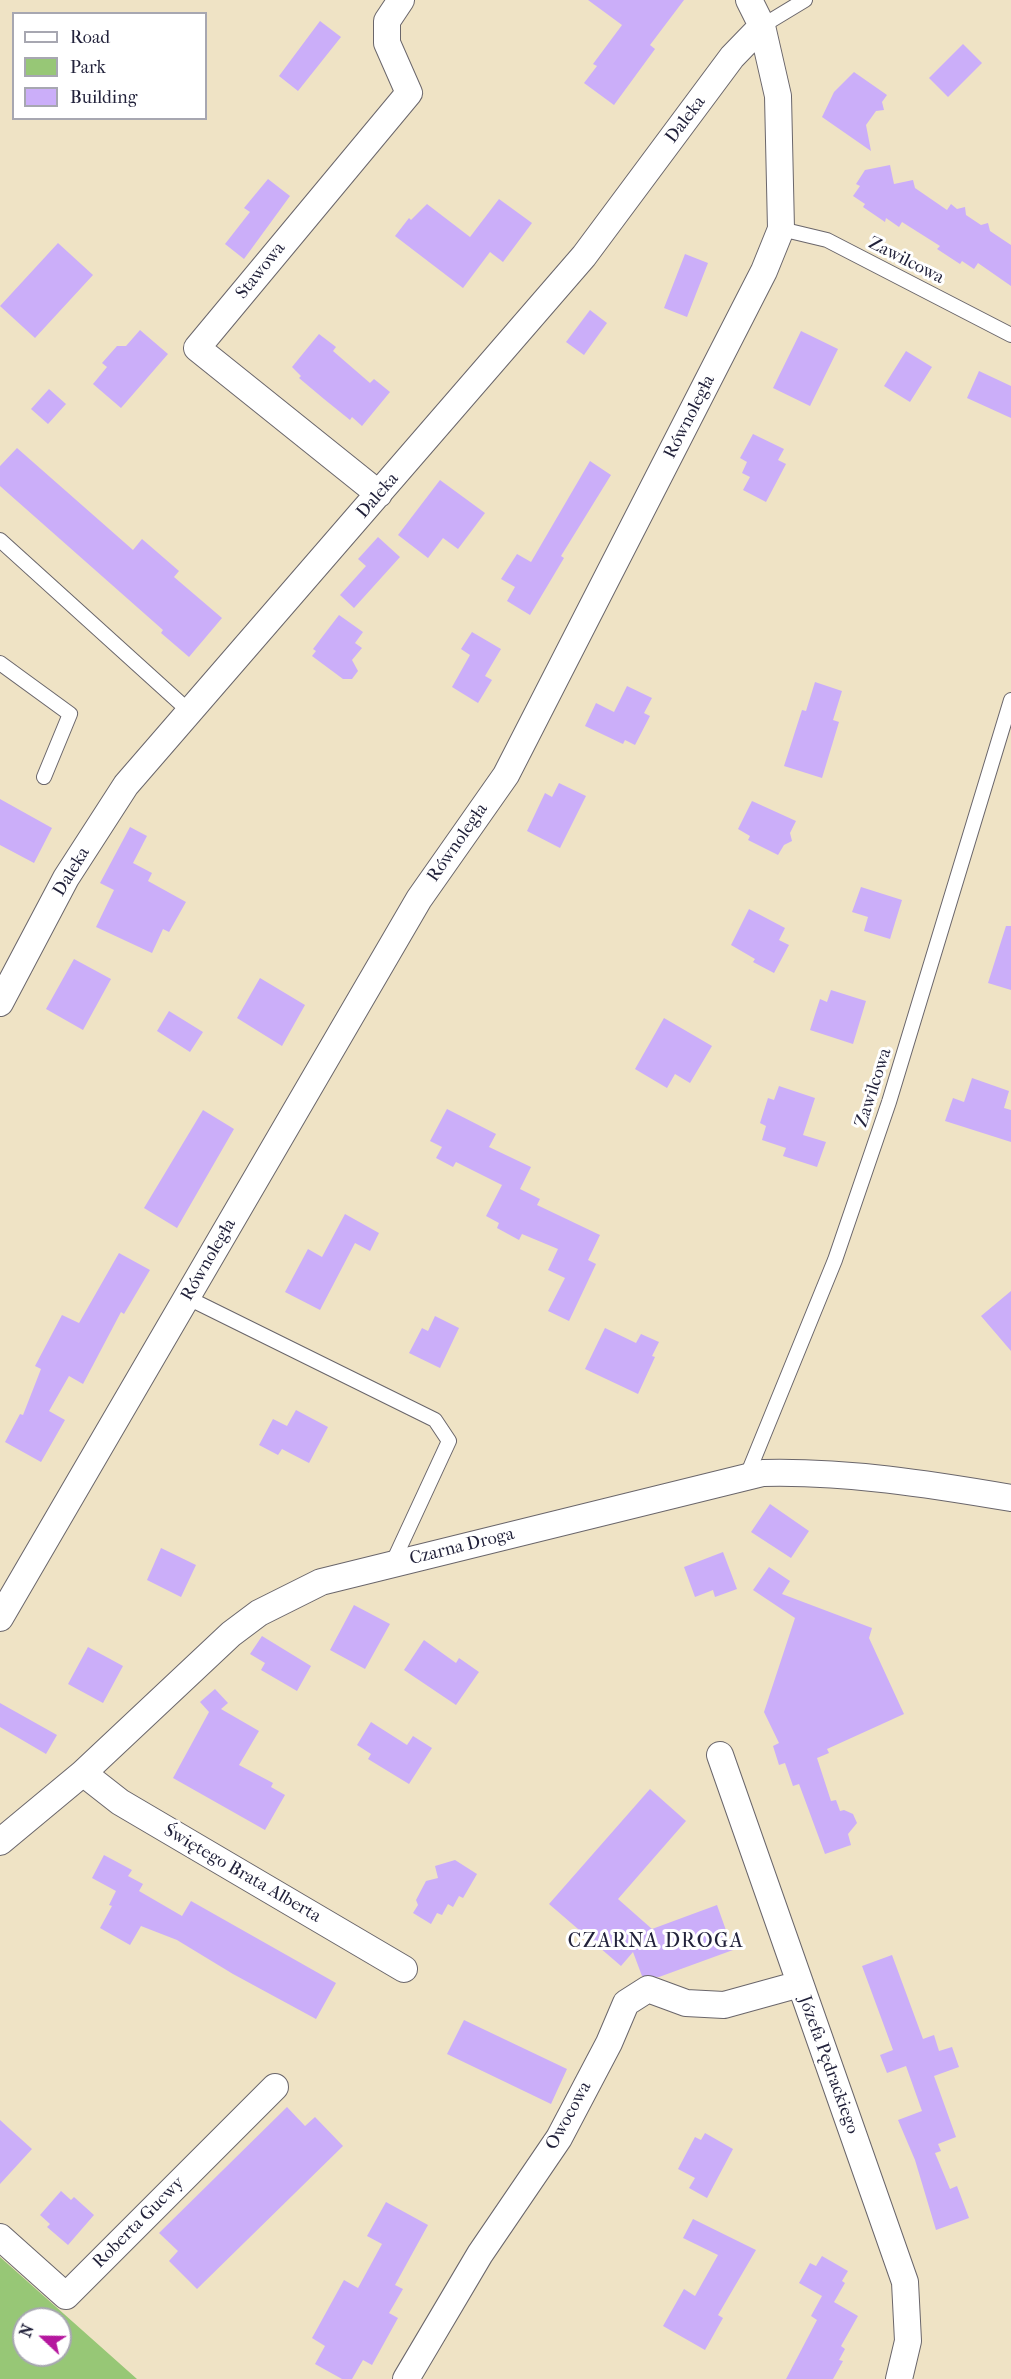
<!DOCTYPE html>
<html>
<head>
<meta charset="utf-8">
<style>
  body { margin:0 }
  #map { position:relative; width:1011px; height:2379px; overflow:hidden; background:#efe3c5; font-family:"IM FELL French Canon",serif }
  canvas { display:block }
  .legend { position:absolute; left:12px; top:12px; width:195px; height:108px; box-sizing:border-box; background:#fff; border:2px solid #a7a7b1; margin:0; padding:8px 10px; list-style:none; font-size:18px; color:#22223b }
  .legend li { display:flex; align-items:center; gap:12px; height:30px }
  .legend b { width:30px; border:2px solid #a7a7b1 }
  .north { position:absolute; left:12px; top:2307px; width:60px; height:60px; box-sizing:border-box; background:#fff; border:2px solid #a7a7b1; border-radius:50%; rotate:292deg; font-size:16px; font-weight:700; line-height:24px; text-align:center; color:#22223b }
  .north::after { content:''; display:block; margin:auto; width:21px; height:27px; background:#b5179e; clip-path:polygon(50% 0,100% 100%,50% 72%,0 100%) }
</style>
</head>
<body>
<div id="map">
<canvas width="1011" height="2379"></canvas>
<ul class="legend">
<li><b style="height:8px;background:#fff"></b>Road</li>
<li><b style="height:16px;background:#97c776"></b>Park</li>
<li><b style="height:16px;background:#cbaef9"></b>Building</li>
</ul>
<div class="north">N</div>
</div>
<script>
const context = document.querySelector('canvas').getContext('2d');
context.lineJoin = 'round';
function paint(path, color) {
  context.fillStyle = color;
  context.fill(path, 'evenodd');
}
function trace(path, color, width, dash) {
  context.strokeStyle = color;
  context.lineWidth = width;
  context.lineCap = dash ? 'butt' : 'round';
  context.setLineDash(dash || []);
  context.stroke(path);
}
function label(font, color, halo, rows, align = 'center') {
  context.font = font + ' "IM FELL French Canon",serif';
  context.lineWidth = 6;
  context.setLineDash([]);
  context.textBaseline = 'middle';
  context.strokeStyle = halo;
  context.fillStyle = color;
  for (const [text, x, y, turn = 0] of rows) {
    context.save();
    context.translate(x, y);
    context.rotate((+turn || 0) * Math.PI / 180);
    context.textAlign = isNaN(turn) ? turn : align;
    if (halo) context.strokeText(text, 0, 0);
    context.fillText(text, 0, 0);
    context.restore();
  }
}
const green = new Path2D(`
  M 0,2257 L 137,2379 L 0,2379 ZM 24,2319 L 60,2319 L 60,2355 L 24,2355 Z`);
const building = new Path2D(`
  M 588,0 L 684,0 L 650,45 L 655,49 L 614,105 L 584,83 L 597,66 L 593,64 L 622,25 Z
  M 320,21 L 341,37 L 298,91 L 279,76 Z
  M 963,44 L 982,63 L 948,97 L 929,78 Z
  M 854,72 L 887,95 L 882,102 L 884,110 L 876,111 L 866,125 L 871,151 L 822,117 L 834,92 Z
  M 890,165 L 894,184 L 913,180 L 915,188 L 947,210 L 951,204 L 957,209 L 965,207 L 966,215 L 981,225 L 988,223 L 990,231 L 1011,245 L 1011,286 L 978,263 L 974,269 L 962,261 L 960,264 L 937,249 L 940,246 L 902,222 L 899,227 L 886,218 L 885,222 L 863,207 L 865,204 L 853,196 L 860,186 L 856,184 L 865,170 Z
  M 268,179 L 290,196 L 244,259 L 225,244 L 250,212 L 244,208 Z
  M 499,199 L 532,223 L 503,262 L 490,252 L 463,288 L 395,236 L 409,218 L 411,220 L 427,204 L 470,237 Z
  M 58,243 L 93,275 L 35,338 L 0,306 Z
  M 685,254 L 708,263 L 687,317 L 664,308 Z
  M 590,310 L 607,323 L 584,355 L 566,342 Z
  M 140,330 L 168,354 L 121,408 L 93,384 L 107,367 L 102,363 L 117,346 L 126,346 Z
  M 801,331 L 838,349 L 810,406 L 773,388 Z
  M 319,334 L 336,347 L 333,351 L 370,383 L 374,379 L 390,392 L 362,426 L 352,417 L 350,420 L 324,399 L 299,378 L 301,376 L 292,367 Z
  M 906,351 L 932,367 L 910,402 L 884,386 Z
  M 979,371 L 1011,386 L 1011,418 L 967,398 Z
  M 49,389 L 66,404 L 48,424 L 31,409 Z
  M 753,434 L 784,449 L 778,460 L 786,464 L 766,502 L 743,490 L 750,477 L 742,473 L 747,462 L 740,458 Z
  M 17,448 L 133,550 L 142,539 L 179,571 L 174,577 L 222,618 L 189,657 L 161,633 L 163,630 L 0,486 L 0,466 Z
  M 590,461 L 611,475 L 561,556 L 564,558 L 530,615 L 507,601 L 515,587 L 501,579 L 517,554 L 531,562 Z
  M 440,480 L 485,513 L 458,549 L 443,538 L 428,558 L 398,535 Z
  M 378,537 L 400,557 L 354,608 L 340,595 L 366,566 L 358,559 Z
  M 339,615 L 363,632 L 355,643 L 362,648 L 352,660 L 358,671 L 352,679 L 343,679 L 312,656 L 316,651 L 313,649 Z
  M 472,632 L 501,649 L 485,676 L 492,680 L 478,703 L 452,687 L 470,655 L 461,649 Z
  M 815,682 L 842,691 L 833,720 L 839,722 L 822,778 L 784,766 L 802,710 L 806,711 Z
  M 627,686 L 652,698 L 644,713 L 650,716 L 635,745 L 625,740 L 623,744 L 585,726 L 596,703 L 614,712 Z
  M 559,783 L 586,796 L 560,848 L 527,831 L 545,793 L 552,797 Z
  M 0,799 L 52,828 L 34,863 L 0,845 Z
  M 752,801 L 796,821 L 790,833 L 792,841 L 784,845 L 778,855 L 748,840 L 750,836 L 738,829 Z
  M 130,827 L 147,836 L 133,863 L 152,873 L 148,881 L 186,902 L 169,932 L 163,929 L 152,953 L 96,927 L 114,890 L 100,883 Z
  M 861,887 L 902,900 L 890,939 L 864,931 L 868,917 L 852,912 Z
  M 749,909 L 785,928 L 779,940 L 789,945 L 774,973 L 753,962 L 755,959 L 731,945 Z
  M 1006,926 L 1011,926 L 1011,990 L 988,983 Z
  M 74,959 L 111,979 L 83,1030 L 46,1009 Z
  M 260,978 L 305,1005 L 282,1046 L 237,1018 Z
  M 831,990 L 866,1001 L 853,1044 L 810,1030 L 820,999 L 827,1002 Z
  M 169,1011 L 203,1032 L 190,1052 L 157,1031 Z
  M 664,1018 L 712,1046 L 690,1083 L 675,1074 L 667,1088 L 635,1069 Z
  M 972,1078 L 1009,1091 L 1004,1108 L 1011,1110 L 1011,1142 L 945,1121 L 953,1098 L 964,1102 Z
  M 779,1086 L 815,1098 L 803,1135 L 826,1142 L 817,1167 L 783,1156 L 786,1148 L 762,1140 L 766,1126 L 760,1123 L 768,1098 L 774,1100 Z
  M 447,1109 L 496,1134 L 489,1147 L 531,1167 L 520,1189 L 540,1199 L 537,1205 L 600,1235 L 588,1260 L 596,1264 L 569,1321 L 548,1311 L 565,1278 L 548,1270 L 558,1249 L 522,1234 L 519,1240 L 497,1228 L 499,1223 L 486,1216 L 502,1185 L 456,1162 L 453,1167 L 436,1158 L 442,1147 L 430,1141 Z
  M 203,1110 L 234,1129 L 177,1228 L 144,1208 Z
  M 345,1214 L 379,1233 L 370,1251 L 355,1243 L 320,1310 L 285,1292 L 308,1249 L 322,1257 Z
  M 119,1253 L 150,1270 L 124,1314 L 121,1312 L 83,1384 L 69,1376 L 49,1411 L 65,1420 L 41,1462 L 5,1442 L 20,1414 L 23,1415 L 41,1369 L 35,1366 L 62,1315 L 79,1323 Z
  M 1011,1291 L 1011,1351 L 981,1316 Z
  M 435,1316 L 459,1328 L 440,1368 L 409,1353 L 422,1328 L 428,1331 Z
  M 605,1328 L 636,1343 L 641,1334 L 659,1342 L 652,1356 L 655,1357 L 638,1394 L 585,1369 Z
  M 296,1410 L 328,1427 L 309,1463 L 282,1449 L 278,1455 L 259,1445 L 273,1419 L 287,1426 Z
  M 770,1504 L 809,1531 L 791,1558 L 751,1532 Z
  M 161,1548 L 196,1565 L 181,1597 L 147,1580 Z
  M 723,1552 L 737,1589 L 715,1597 L 713,1590 L 695,1597 L 684,1567 Z
  M 769,1567 L 790,1581 L 782,1594 L 872,1628 L 869,1638 L 904,1714 L 827,1749 L 829,1753 L 817,1758 L 831,1801 L 836,1800 L 840,1811 L 844,1810 L 853,1814 L 857,1823 L 848,1834 L 851,1845 L 825,1854 L 799,1784 L 793,1786 L 785,1763 L 779,1765 L 773,1746 L 779,1743 L 764,1712 L 795,1618 L 753,1590 Z
  M 354,1605 L 390,1624 L 365,1669 L 330,1650 Z
  M 262,1636 L 311,1666 L 297,1691 L 261,1670 L 265,1663 L 250,1654 Z
  M 424,1640 L 456,1663 L 459,1658 L 479,1672 L 456,1705 L 404,1670 Z
  M 88,1647 L 123,1666 L 103,1703 L 68,1684 Z
  M 215,1689 L 228,1703 L 221,1709 L 259,1731 L 239,1765 L 273,1783 L 271,1787 L 285,1795 L 265,1830 L 173,1778 L 209,1712 L 200,1702 Z
  M 0,1703 L 57,1735 L 46,1754 L 0,1727 Z
  M 371,1722 L 407,1745 L 413,1736 L 432,1748 L 409,1784 L 368,1759 L 371,1754 L 357,1745 Z
  M 650,1789 L 686,1821 L 618,1899 L 652,1929 L 717,1905 L 733,1950 L 659,1977 L 642,1976 L 633,1952 L 621,1966 L 549,1904 Z
  M 104,1855 L 132,1870 L 128,1876 L 143,1884 L 139,1891 L 182,1916 L 191,1901 L 336,1983 L 316,2019 L 233,1974 L 177,1940 L 141,1926 L 130,1945 L 100,1928 L 112,1906 L 109,1905 L 116,1891 L 92,1878 Z
  M 455,1860 L 477,1874 L 463,1898 L 459,1896 L 453,1907 L 448,1904 L 442,1915 L 437,1913 L 431,1924 L 413,1913 L 418,1905 L 416,1900 L 426,1881 L 438,1878 L 435,1866 Z
  M 892,1955 L 923,2039 L 934,2035 L 939,2051 L 952,2047 L 959,2067 L 934,2076 L 956,2137 L 938,2144 L 941,2151 L 935,2153 L 950,2189 L 957,2186 L 969,2218 L 936,2230 L 915,2160 L 898,2120 L 922,2111 L 906,2066 L 887,2073 L 880,2055 L 893,2050 L 862,1966 Z
  M 464,2020 L 567,2069 L 551,2104 L 447,2054 Z
  M 287,2107 L 305,2126 L 315,2117 L 343,2146 L 197,2289 L 169,2261 L 178,2251 L 159,2233 Z
  M 0,2120 L 32,2149 L 0,2184 Z
  M 705,2133 L 733,2149 L 707,2198 L 689,2188 L 695,2178 L 678,2169 L 695,2137 L 701,2140 Z
  M 61,2191 L 71,2200 L 74,2197 L 94,2215 L 68,2245 L 47,2227 L 50,2224 L 40,2215 Z
  M 386,2202 L 428,2225 L 395,2285 L 403,2289 L 389,2313 L 398,2318 L 372,2365 L 363,2360 L 352,2379 L 342,2379 L 315,2364 L 325,2346 L 312,2338 L 344,2280 L 358,2288 L 382,2244 L 367,2236 Z
  M 693,2219 L 756,2250 L 718,2315 L 723,2318 L 705,2350 L 663,2326 L 684,2289 L 695,2296 L 718,2255 L 683,2238 Z
  M 822,2256 L 848,2271 L 842,2281 L 845,2283 L 834,2302 L 858,2316 L 841,2346 L 845,2349 L 839,2360 L 843,2361 L 833,2379 L 786,2379 L 817,2320 L 811,2316 L 822,2296 L 799,2283 L 810,2263 L 816,2266 Z`);
const service = new Path2D(`
  M 762,26 L 805,0
  M 781,229 L 827,240 L 1011,335
  M 0,540 L 190,712
  M 0,663 L 70,714 L 44,777
  M 188,1298 L 435,1420 L 449,1441 L 392,1564
  M 746,1478 L 835,1260 L 889,1102 L 1011,700`);
const minor = new Path2D(`
  M 379,494 L 197,348 L 409,93 L 387,43 L 387,21 L 401,0
  M 0,1003 L 66,878 L 126,785 L 584,256 L 732,57 L 762,26 L 749,0
  M 0,1618 L 419,899 L 506,775 L 764,271 L 781,229 L 778,96 L 762,26
  M 720,1755 L 905,2282 L 908,2341 L 899,2379
  M 83,1773 L 120,1802 L 404,1969
  M 0,1842 L 83,1773 L 231,1634 L 259,1613 L 321,1582 L 763,1473 C 846,1471 929,1484 1011,1498
  M 0,2237 L 66,2296 L 275,2087
  M 406,2379 L 480,2254 L 559,2138 L 609,2043 L 626,2003 L 648,1989 L 686,2003 L 724,2005 L 800,1984`);
const streetNames = [
  ["Daleka",686,120,-53],
  ["Zawilcowa",906,261,27],
  ["Stawowa",261,271,-51],
  ["Równoległa",690,417,-63],
  ["Daleka",378,496,-49],
  ["Równoległa",458,843,-55],
  ["Daleka",72,872,-59],
  ["Zawilcowa",874,1088,-72],
  ["Równoległa",209,1260,-60],
  ["Czarna Droga",462,1547,-14],
  ["Świętego Brata Alberta",242,1874,30],
  ["Józefa Pędrackiego",828,2065,70],
  ["Owocowa",569,2116,-61],
  ["Roberta Gucwy",139,2223,-45]
];
const neighbourhoodNames = [
  ["CZARNA DROGA",656,1942]
];
paint(green, '#97c776');
paint(building, '#cbaef9');
trace(service, '#6a666b', 16);
trace(minor, '#6a666b', 28);
trace(service, '#fff', 14);
trace(minor, '#fff', 26);
label('18px', '#22223b', '#fff', streetNames);
context.letterSpacing = '1.5px';
label('20px', '#22223b', '#fff', neighbourhoodNames);
context.letterSpacing = '0px';
</script>
</body>
</html>
